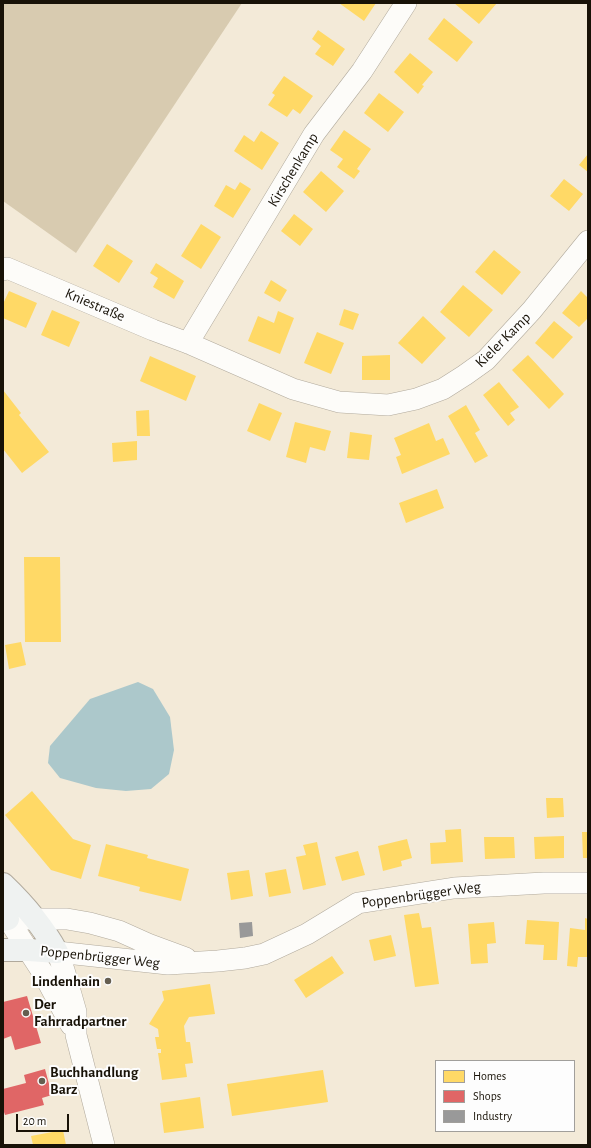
<!DOCTYPE html>
<html>
<head>
<meta charset="utf-8">
<style>
  body { margin:0 }
  #map { position:relative; width:591px; height:1148px; overflow:hidden; background:#f3ead8; font-family:"Alegreya Sans",sans-serif }
  canvas { display:block }
  .frame { position:absolute; inset:0; border:4px solid #181207; pointer-events:none }
  .legend { position:absolute; left:435px; top:1060px; width:140px; height:72px; box-sizing:border-box; background:#fdfdfd; border:1px solid #a19f9b; margin:0; padding:5px 7px; list-style:none; font-size:12px; color:#181207 }
  .legend li { display:flex; align-items:center; gap:8px; height:20px }
  .legend b { width:20px; border:1px solid #a19f9b }
  .scale { position:absolute; left:16px; top:1114px; width:53px; height:18px; box-sizing:border-box; border:2px solid #181207; border-top:0; padding-left:5px; font-size:12px; line-height:14px; white-space:nowrap; color:#181207; -webkit-text-stroke:3px #fdfdfd; paint-order:stroke }
</style>
</head>
<body>
<div id="map">
<canvas width="591" height="1148"></canvas>
<div class="frame"></div>
<ul class="legend">
<li><b style="height:11px;background:#ffd966"></b>Homes</li>
<li><b style="height:11px;background:#e06666"></b>Shops</li>
<li><b style="height:11px;background:#999"></b>Industry</li>
</ul>
<div class="scale">20 m</div>
</div>
<script>
const context = document.querySelector('canvas').getContext('2d');
context.lineJoin = 'round';
function paint(path, color) {
  context.fillStyle = color;
  context.fill(path, 'evenodd');
}
function trace(path, color, width, dash) {
  context.strokeStyle = color;
  context.lineWidth = width;
  context.lineCap = dash ? 'butt' : 'round';
  context.setLineDash(dash || []);
  context.stroke(path);
}
function label(font, color, halo, rows, align = 'center') {
  context.font = font + ' "Alegreya Sans",sans-serif';
  context.lineWidth = 4;
  context.setLineDash([]);
  context.textBaseline = 'middle';
  context.strokeStyle = halo;
  context.fillStyle = color;
  for (const [text, x, y, turn = 0] of rows) {
    context.save();
    context.translate(x, y);
    context.rotate((+turn || 0) * Math.PI / 180);
    context.textAlign = isNaN(turn) ? turn : align;
    if (halo) context.strokeText(text, 0, 0);
    context.fillText(text, 0, 0);
    context.restore();
  }
}
const forest = new Path2D(`
  M 3,3 L 242,3 L 76,253 L 3,201 Z`);
const water = new Path2D(`
  M 138,682 L 153,689 L 170,717 L 174,750 L 169,774 L 151,789 L 126,791 L 96,788 L 60,778 L 48,763 L 50,746 L 90,699 Z`);
const homes = new Path2D(`
  M 339,3 L 376,3 L 364,21 Z
  M 454,3 L 497,3 L 479,24 Z
  M 444,18 L 473,42 L 457,62 L 428,39 Z
  M 318,30 L 345,49 L 333,66 L 315,54 L 321,46 L 312,39 Z
  M 410,53 L 433,72 L 422,85 L 424,86 L 418,94 L 394,72 Z
  M 284,76 L 313,96 L 300,114 L 293,109 L 287,117 L 268,105 L 275,95 L 272,93 Z
  M 379,93 L 404,112 L 388,132 L 364,113 Z
  M 344,130 L 371,149 L 357,169 L 360,171 L 354,179 L 337,167 L 343,159 L 330,150 Z
  M 261,131 L 279,143 L 262,170 L 234,151 L 244,135 L 254,142 Z
  M 588,154 L 588,172 L 579,165 Z
  M 321,171 L 344,191 L 326,212 L 303,192 Z
  M 564,179 L 583,194 L 569,211 L 550,196 Z
  M 240,182 L 251,189 L 233,218 L 214,206 L 226,185 L 235,190 Z
  M 294,214 L 313,229 L 300,246 L 281,231 Z
  M 201,224 L 221,237 L 201,269 L 181,256 Z
  M 107,244 L 133,261 L 119,283 L 93,266 Z
  M 494,250 L 521,272 L 502,295 L 475,272 Z
  M 156,263 L 184,281 L 174,299 L 153,287 L 158,278 L 150,273 Z
  M 271,280 L 287,290 L 280,302 L 264,293 Z
  M 463,285 L 493,310 L 469,337 L 440,312 Z
  M 9,291 L 37,303 L 26,328 L 3,318 L 3,304 Z
  M 581,291 L 588,298 L 588,318 L 579,327 L 562,313 Z
  M 344,309 L 359,314 L 353,330 L 339,325 Z
  M 52,310 L 80,322 L 69,347 L 41,335 Z
  M 278,311 L 294,318 L 280,354 L 248,341 L 258,316 L 274,323 Z
  M 423,316 L 446,338 L 422,364 L 398,343 Z
  M 554,321 L 573,337 L 553,359 L 535,343 Z
  M 317,332 L 344,343 L 331,374 L 304,363 Z
  M 390,355 L 390,380 L 362,380 L 362,356 Z
  M 528,355 L 564,394 L 549,409 L 512,370 Z
  M 150,356 L 196,376 L 186,401 L 140,381 Z
  M 499,382 L 519,407 L 510,413 L 515,420 L 508,426 L 483,395 Z
  M 3,390 L 21,413 L 19,415 L 49,452 L 22,473 L 3,449 Z
  M 259,403 L 282,413 L 270,441 L 247,431 Z
  M 466,405 L 480,430 L 475,433 L 488,456 L 475,463 L 448,416 Z
  M 149,410 L 150,436 L 137,436 L 136,411 Z
  M 295,422 L 331,431 L 325,451 L 310,447 L 306,463 L 286,457 Z
  M 429,423 L 436,441 L 443,438 L 450,454 L 402,474 L 396,457 L 401,455 L 394,438 Z
  M 350,432 L 372,435 L 369,460 L 347,458 Z
  M 137,441 L 137,460 L 113,462 L 112,443 Z
  M 437,489 L 444,508 L 406,523 L 399,503 Z
  M 24,557 L 60,557 L 61,642 L 25,642 Z
  M 21,642 L 26,665 L 9,669 L 5,645 Z
  M 32,791 L 73,839 L 91,845 L 81,879 L 51,870 L 5,815 Z
  M 546,798 L 563,798 L 564,817 L 547,818 Z
  M 461,829 L 463,862 L 431,864 L 430,843 L 446,842 L 445,830 Z
  M 582,832 L 588,832 L 588,858 L 583,858 Z
  M 564,836 L 564,858 L 535,859 L 534,837 Z
  M 484,837 L 514,837 L 515,858 L 485,859 Z
  M 407,839 L 412,858 L 401,861 L 402,866 L 383,871 L 378,846 Z
  M 317,842 L 326,885 L 303,890 L 296,857 L 306,855 L 303,845 Z
  M 106,844 L 148,855 L 147,858 L 189,869 L 181,901 L 139,891 L 140,887 L 98,876 Z
  M 358,851 L 365,875 L 342,881 L 335,857 Z
  M 286,869 L 291,893 L 269,897 L 265,873 Z
  M 249,870 L 253,896 L 231,900 L 227,873 Z
  M 419,913 L 422,928 L 431,927 L 439,984 L 415,987 L 404,915 Z
  M 585,918 L 588,919 L 588,957 L 578,957 L 577,967 L 567,966 L 570,928 L 585,930 Z
  M 527,920 L 559,922 L 557,960 L 543,960 L 544,945 L 525,944 Z
  M 494,922 L 496,943 L 487,944 L 488,963 L 471,964 L 468,924 Z
  M 391,935 L 396,956 L 374,961 L 369,940 Z
  M 332,956 L 344,973 L 306,998 L 294,980 Z
  M 210,984 L 215,1014 L 189,1017 L 184,1026 L 186,1042 L 190,1042 L 193,1063 L 185,1064 L 187,1077 L 162,1080 L 158,1053 L 161,1053 L 161,1049 L 157,1049 L 155,1037 L 159,1037 L 158,1029 L 149,1024 L 164,1000 L 162,991 Z
  M 323,1070 L 328,1102 L 232,1116 L 227,1084 Z
  M 200,1097 L 204,1128 L 164,1133 L 160,1103 Z
  M 63,1130 L 66,1145 L 33,1145 L 31,1136 Z`);
const shops = new Path2D(`
  M 27,996 L 41,1043 L 15,1050 L 11,1036 L 3,1039 L 3,1002 Z
  M 45,1069 L 52,1095 L 42,1098 L 44,1105 L 5,1115 L 3,1109 L 3,1089 L 26,1083 L 24,1075 Z`);
const industry = new Path2D(`
  M 252,922 L 253,936 L 240,938 L 239,923 Z`);
const street = new Path2D(`
  M 3,270 L 7,268 L 153,330 L 188,343 L 293,389 L 339,402 L 388,405 L 416,399 L 443,389 L 465,375 L 486,360 L 532,310 L 588,241
  M 188,343 L 314,134 L 362,71 L 406,3
  M 8,919 L 43,973 L 71,1025
  M 19,919 L 67,919 L 90,923 L 119,931 L 148,944 L 186,958
  M 104,1145 L 76,1035 L 76,1012 L 64,970 L 57,952 L 168,964 L 218,961 L 245,958 L 264,954 L 307,934 L 358,903 L 454,888 L 544,883 L 588,883`);
const secondary = new Path2D(`
  M 3,884 C 24,904 43,926 57,952
  M 3,910 L 8,919 L 3,920
  M 3,950 L 29,950 L 57,952`);
const markers = [
  [108,981,4,"#655e50"],
  [26,1013,4,"#655e50"],
  [42,1081,4,"#655e50"]
];
const streetNames = [
  ["Kirschenkamp",293,170,-59],
  ["Kniestraße",95,305,23],
  ["Kieler Kamp",503,340,-45],
  ["Poppenbrügger Weg",421,895,-8],
  ["Poppenbrügger Weg",100,957,6]
];
const poiNames = [
  ["Lindenhain",100,981,"right"],
  ["Der",34,1004],
  ["Fahrradpartner",34,1021],
  ["Buchhandlung",50,1072],
  ["Barz",50,1089]
];
paint(forest, '#d8cbb0');
paint(water, '#acc8cb');
paint(homes, '#ffd966');
paint(shops, '#e06666');
paint(industry, '#999');
trace(street, '#b0a99c', 22);
trace(secondary, '#b0a99c', 24);
trace(street, '#fdfcf9', 21);
trace(secondary, '#eff2f1', 22);
for (const [x, y, r, color] of markers) {
  const dot = new Path2D();
  dot.arc(x, y, r, 0, 2 * Math.PI);
  context.fillStyle = color;
  context.fill(dot);
  trace(dot, '#fdfdfd', 1.5);
}
label('15px', '#181207', '#fdfdfd', streetNames);
label('bold 15px', '#181207', '#fdfdfd', poiNames, 'left');
</script>
</body>
</html>
